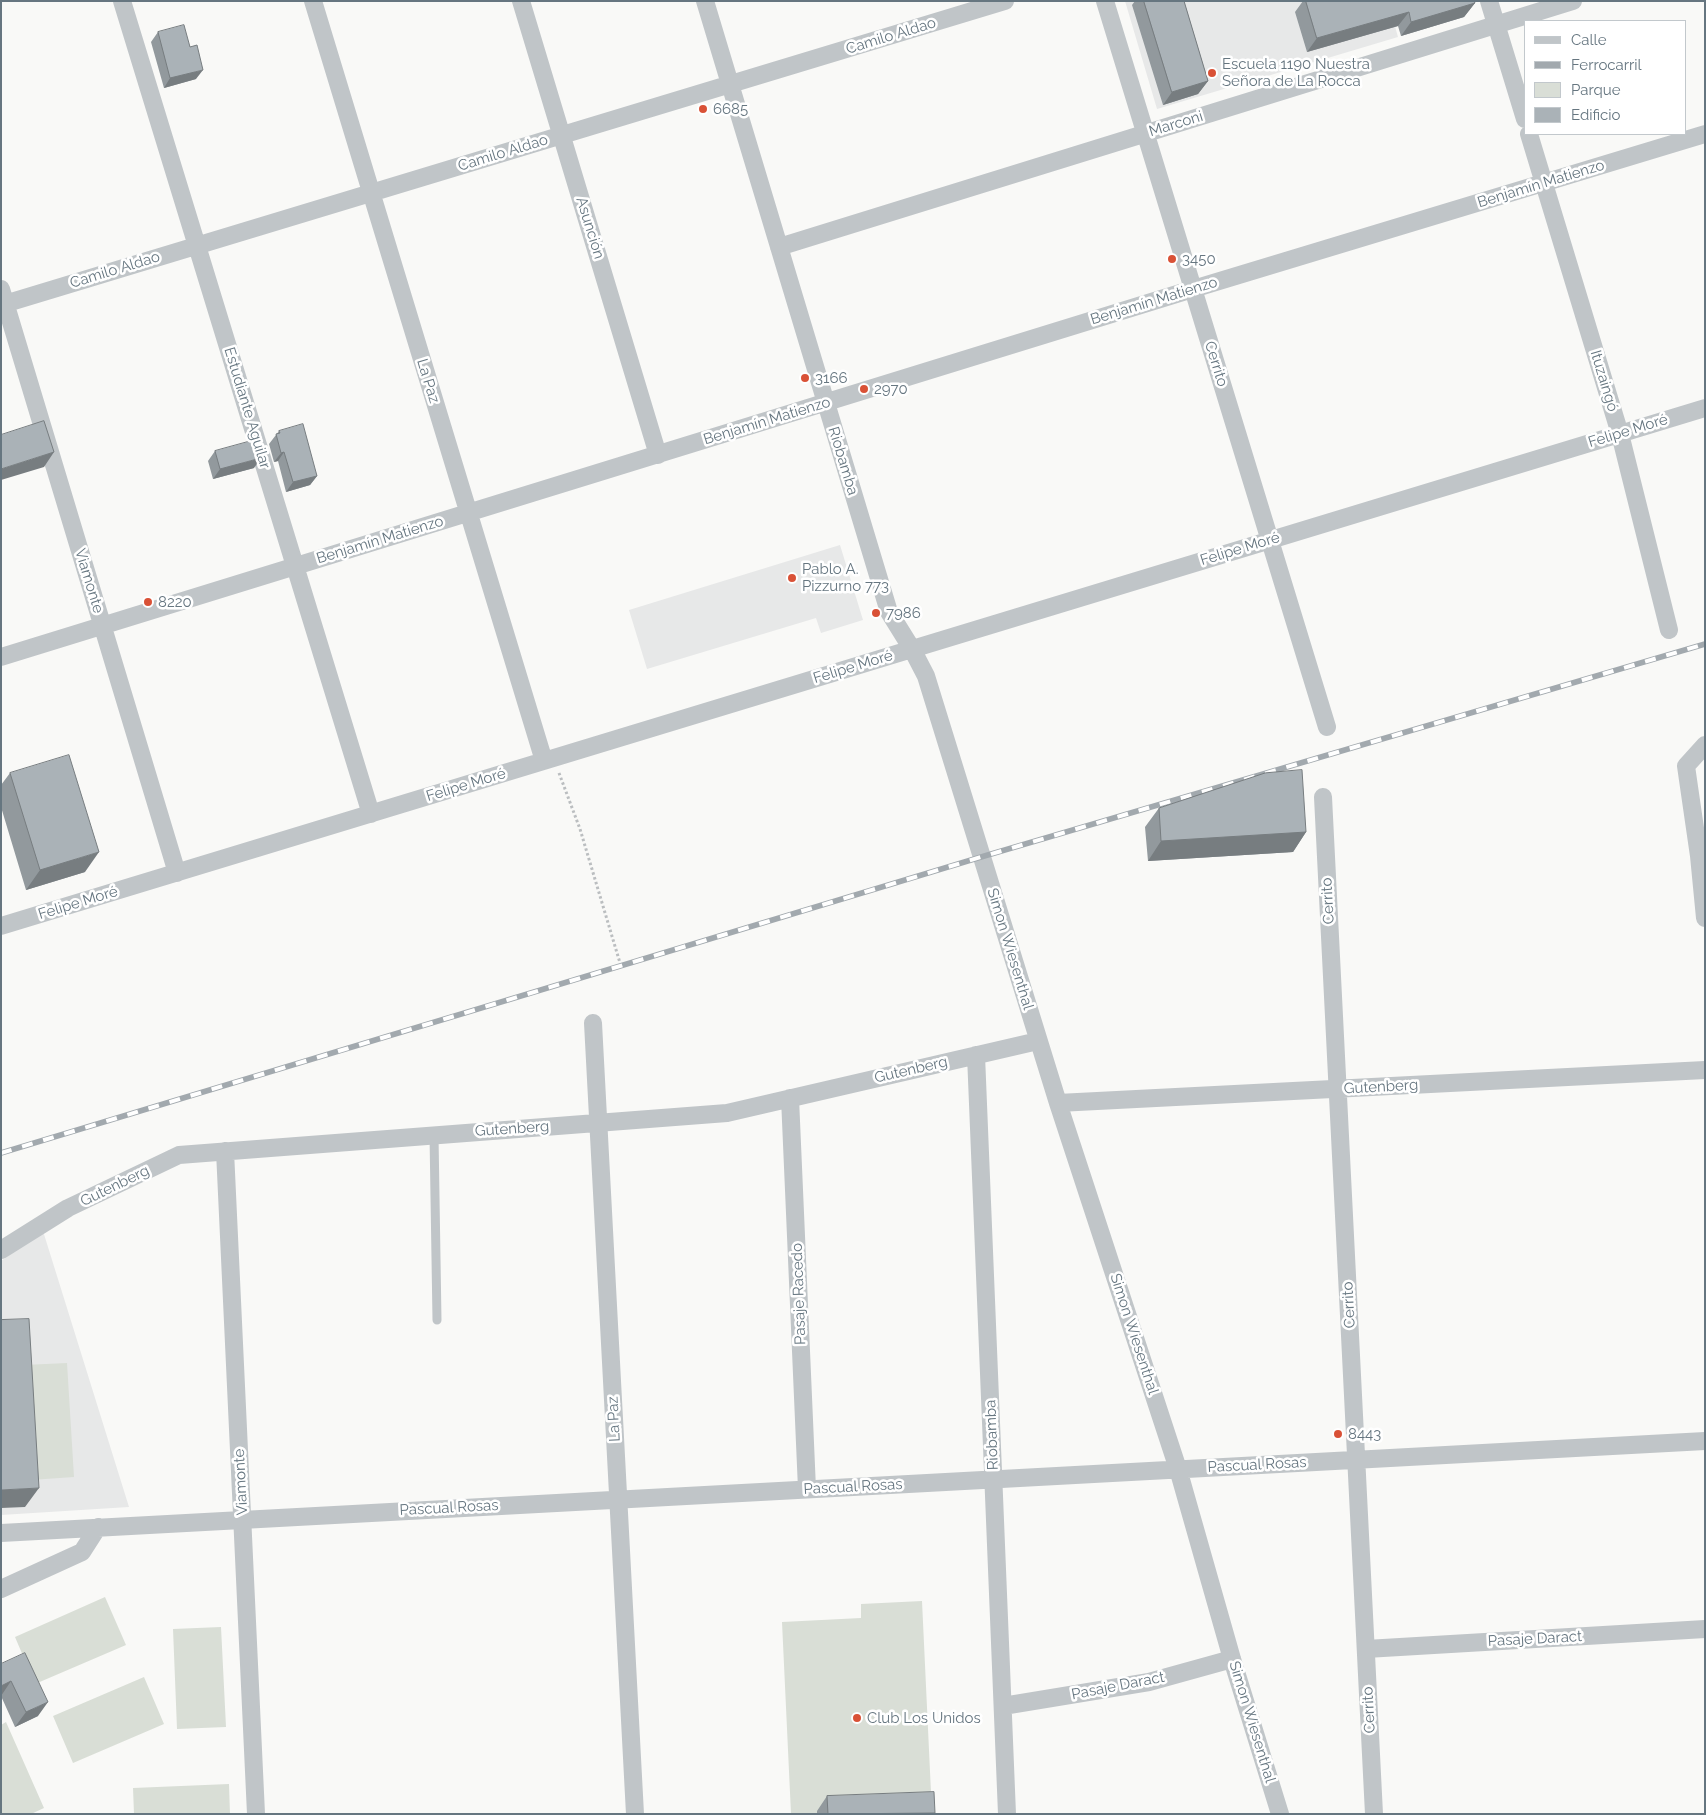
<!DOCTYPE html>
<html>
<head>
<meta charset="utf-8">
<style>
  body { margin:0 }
  #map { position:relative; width:1706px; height:1815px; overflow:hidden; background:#f9f9f7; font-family:Raleway,sans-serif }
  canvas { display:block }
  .frame { position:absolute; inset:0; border:2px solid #667680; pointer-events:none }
  .legend { position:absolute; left:1524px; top:20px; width:162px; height:115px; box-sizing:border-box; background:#fff; border:1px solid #c2c8cc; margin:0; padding:6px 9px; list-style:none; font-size:15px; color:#667680 }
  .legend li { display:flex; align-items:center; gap:10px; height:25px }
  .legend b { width:25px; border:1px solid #c2c8cc }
</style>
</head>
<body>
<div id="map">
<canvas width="1706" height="1815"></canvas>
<div class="frame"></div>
<ul class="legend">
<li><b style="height:6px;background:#c0c5c8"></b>Calle</li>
<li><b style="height:6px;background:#a2a9ae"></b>Ferrocarril</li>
<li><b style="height:14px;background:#d9ded6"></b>Parque</li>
<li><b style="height:14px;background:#aab2b7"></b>Edificio</li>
</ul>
</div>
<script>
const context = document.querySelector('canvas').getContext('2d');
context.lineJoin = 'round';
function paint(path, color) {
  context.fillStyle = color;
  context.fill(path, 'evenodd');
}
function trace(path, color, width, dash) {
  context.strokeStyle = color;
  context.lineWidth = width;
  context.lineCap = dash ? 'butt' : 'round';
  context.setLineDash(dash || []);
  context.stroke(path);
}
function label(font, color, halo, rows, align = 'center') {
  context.font = font + ' Raleway,sans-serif';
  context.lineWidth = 5;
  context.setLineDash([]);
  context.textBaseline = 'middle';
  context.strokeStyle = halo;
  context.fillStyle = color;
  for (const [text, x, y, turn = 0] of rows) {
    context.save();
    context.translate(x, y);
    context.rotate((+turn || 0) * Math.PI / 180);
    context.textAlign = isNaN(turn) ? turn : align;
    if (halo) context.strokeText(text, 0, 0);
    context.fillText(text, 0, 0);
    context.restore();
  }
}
const built = new Path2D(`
  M 1125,1 L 1388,1 L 1398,37 L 1157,109 Z
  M 840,545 L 863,620 L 821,633 L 816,618 L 647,669 L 629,610 Z
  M 43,1231 L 129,1507 L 1,1515 L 1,1261 Z`);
const green = new Path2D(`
  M 67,1363 L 74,1477 L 31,1480 L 24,1365 Z
  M 105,1597 L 126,1645 L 35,1684 L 15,1637 Z
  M 922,1601 L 932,1814 L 791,1814 L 782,1622 L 861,1618 L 861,1604 Z
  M 221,1627 L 226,1727 L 177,1729 L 173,1629 Z
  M 144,1677 L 164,1724 L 73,1763 L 53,1716 Z
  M 6,1722 L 44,1808 L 31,1814 L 1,1814 L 1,1725 Z
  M 229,1784 L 230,1814 L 134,1814 L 133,1788 Z`);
const path = new Path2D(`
  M 559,773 L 580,829 L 620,963`);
const lane = new Path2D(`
  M 434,1135 L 437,1320`);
const street = new Path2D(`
  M 122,1 L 371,814
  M 313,1 L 544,761
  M 521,1 L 658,455
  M 705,1 L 889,612 L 912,649 L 926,676 L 1058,1103 L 1178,1469 L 1232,1659 L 1280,1814
  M 1105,1 L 1327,727
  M 1489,1 L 1525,119
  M 1529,134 L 1620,434 L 1669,630
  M 779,247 L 1573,1
  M 1,289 L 177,873
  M 1,305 L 1005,1
  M 1,657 L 1193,289 L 1705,134
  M 1705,745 L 1686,766 L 1699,856 L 1705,918
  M 1323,797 L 1374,1814
  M 1,926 L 1705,408
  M 593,1023 L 635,1814
  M 976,1055 L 1007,1814
  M 790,1098 L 807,1489
  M 1058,1103 L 1705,1070
  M 225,1151 L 256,1814
  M 1,1250 L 68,1208 L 179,1155 L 727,1113 L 1038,1041
  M 1,1533 L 1705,1441
  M 1,1589 L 82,1552 L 98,1527
  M 1366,1649 L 1705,1629
  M 1003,1706 L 1149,1682 L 1232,1659`);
const rail = new Path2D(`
  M 1,1153 L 981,857 L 1705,644`);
const wall = new Path2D(`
  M 1135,1 L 1184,1 L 1208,81 L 1198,94 L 1163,105 L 1132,5 Z
  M 1303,1 L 1474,1 L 1475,3 L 1464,17 L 1401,36 L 1398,26 L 1307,52 L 1295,12 Z
  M 158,32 L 190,47 L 196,79 L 164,88 L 151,42 Z
  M 279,431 L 317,476 L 310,485 L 286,492 L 278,461 L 274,462 L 269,444 Z
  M 215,451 L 254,468 L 213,479 L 208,461 Z
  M 10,773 L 85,872 L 26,890 L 1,807 L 1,785 Z
  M 1159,808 L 1306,832 L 1293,852 L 1148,861 L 1145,827 Z
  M 1,1664 L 38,1716 L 15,1727 L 1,1696 Z
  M 827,1796 L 935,1813 L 934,1814 L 817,1814 L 817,1811 Z`);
const shadedWall = new Path2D(`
  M 1475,3 L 1464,17 L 1401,36 L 1411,22 Z
  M 1409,12 L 1398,26 L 1307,52 L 1317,38 Z
  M 203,70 L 196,79 L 164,88 L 170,78 Z
  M 1208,81 L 1198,94 L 1163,105 L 1172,92 Z
  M 54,452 L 44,467 L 1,480 L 1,469 Z
  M 284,452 L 278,461 L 274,462 L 281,453 Z
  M 261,458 L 254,468 L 213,479 L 220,469 Z
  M 317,476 L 310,485 L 286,492 L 293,482 Z
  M 1306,832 L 1293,852 L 1148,861 L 1161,841 Z
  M 99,852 L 85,872 L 26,890 L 40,870 Z
  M 39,1488 L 25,1507 L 1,1508 L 1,1490 Z
  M 11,1681 L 1,1696 L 1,1686 Z
  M 48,1702 L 38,1716 L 15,1727 L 26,1712 Z`);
const building = new Path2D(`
  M 1144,1 L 1184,1 L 1208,81 L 1172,92 Z
  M 1306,1 L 1474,1 L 1475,3 L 1411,22 L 1409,12 L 1317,38 Z
  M 184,25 L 190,47 L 197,45 L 203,70 L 170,78 L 158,32 Z
  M 44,421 L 54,452 L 1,469 L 1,435 Z
  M 303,424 L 317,476 L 293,482 L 284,452 L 281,453 L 276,434 L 280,433 L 279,431 Z
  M 255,440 L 261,458 L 220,469 L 215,451 Z
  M 69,755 L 99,852 L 40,870 L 10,773 Z
  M 1302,770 L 1306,832 L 1161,841 L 1159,808 L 1265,773 Z
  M 29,1319 L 39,1488 L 1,1490 L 1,1320 Z
  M 25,1653 L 48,1702 L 26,1712 L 11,1681 L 1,1686 L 1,1664 Z
  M 934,1792 L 935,1813 L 828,1814 L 827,1796 Z`);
const markers = [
  [1212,73,5,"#d95136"],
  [703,109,5,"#d95136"],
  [1172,259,5,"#d95136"],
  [805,378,5,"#d95136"],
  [864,389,5,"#d95136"],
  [792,578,5,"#d95136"],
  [148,602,5,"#d95136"],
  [876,613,5,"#d95136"],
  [1338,1434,5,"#d95136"],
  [857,1718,5,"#d95136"]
];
const streetNames = [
  ["Camilo Aldao",891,36,-17],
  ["Marconi",1176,124,-17],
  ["Camilo Aldao",503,153,-17],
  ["Benjamín Matienzo",1541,184,-17],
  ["Asunción",590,228,73],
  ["Camilo Aldao",115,270,-17],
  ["Benjamín Matienzo",1154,301,-17],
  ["Cerrito",1216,364,73],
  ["La Paz",428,381,73],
  ["Ituzaingó",1604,381,73],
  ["Estudiante Aguilar",247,408,73],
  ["Benjamín Matienzo",767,421,-17],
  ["Felipe Moré",1628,431,-17],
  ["Riobamba",843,461,73],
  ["Benjamín Matienzo",380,540,-17],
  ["Felipe Moré",1240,549,-17],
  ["Viamonte",89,581,73],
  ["Felipe Moré",853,667,-17],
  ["Felipe Moré",466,785,-17],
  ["Cerrito",1328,901,-93],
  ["Felipe Moré",78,903,-17],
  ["Simon Wiesenthal",1010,949,73],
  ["Gutenberg",911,1070,-13],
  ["Gutenberg",1381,1087,-3],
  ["Gutenberg",512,1129,-4],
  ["Gutenberg",115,1186,-26],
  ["Pasaje Racedo",799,1294,-92],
  ["Cerrito",1349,1305,-93],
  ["Simon Wiesenthal",1134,1334,72],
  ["La Paz",614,1419,-93],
  ["Riobamba",992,1435,-92],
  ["Pascual Rosas",1257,1465,-3],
  ["Viamonte",241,1482,-93],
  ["Pascual Rosas",853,1487,-3],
  ["Pascual Rosas",449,1508,-3],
  ["Pasaje Daract",1535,1639,-3],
  ["Pasaje Daract",1118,1686,-11],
  ["Cerrito",1369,1710,-93],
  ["Simon Wiesenthal",1252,1722,73]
];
const poiNames = [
  ["Escuela 1190 Nuestra",1222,64],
  ["Señora de La Rocca",1222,81],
  ["6685",713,109],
  ["3450",1182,259],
  ["3166",815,378],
  ["2970",874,389],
  ["Pablo A.",802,569],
  ["Pizzurno 773",802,586],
  ["8220",158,602],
  ["7986",886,613],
  ["8443",1348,1434],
  ["Club Los Unidos",867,1718]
];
paint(built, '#e7e8e8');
paint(green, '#d9ded6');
trace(path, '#bbbec0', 3, [2.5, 2.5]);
trace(lane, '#c0c5c8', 9);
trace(street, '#c0c5c8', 18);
trace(rail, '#a2a9ae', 5.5);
trace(rail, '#fff', 4, [11]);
paint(wall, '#92999d');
paint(shadedWall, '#777d80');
paint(building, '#aab2b7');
trace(building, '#777d80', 1);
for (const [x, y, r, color] of markers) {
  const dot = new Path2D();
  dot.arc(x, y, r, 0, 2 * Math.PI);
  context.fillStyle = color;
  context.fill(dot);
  trace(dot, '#fff', 2);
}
label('15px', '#667680', '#fff', streetNames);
label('15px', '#667680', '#fff', poiNames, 'left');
</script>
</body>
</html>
